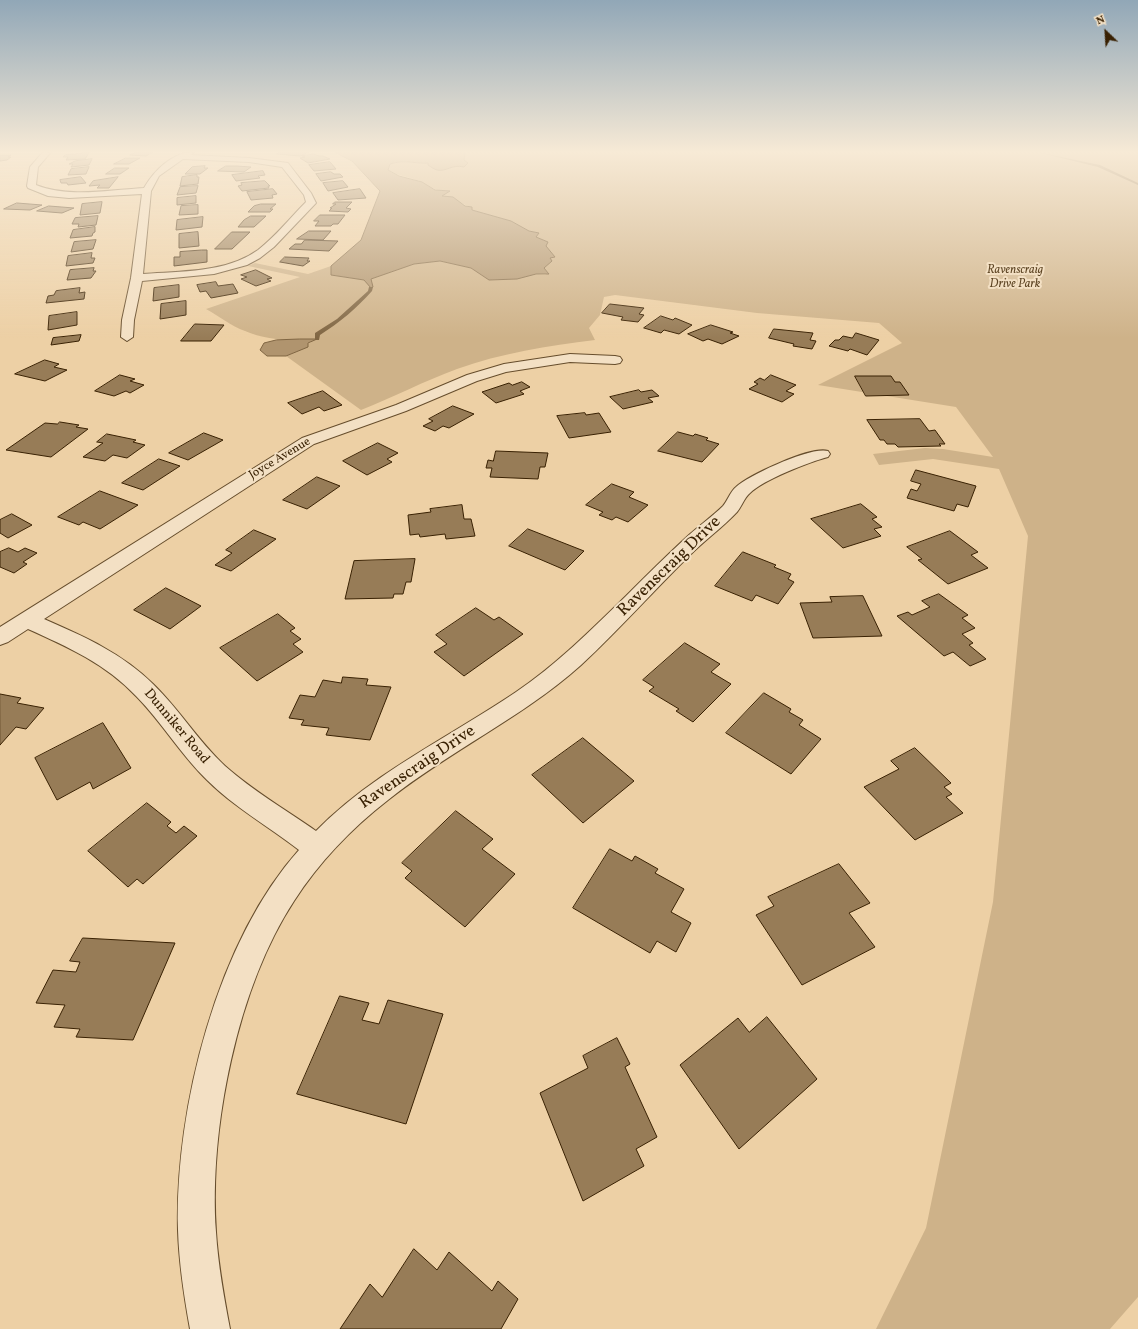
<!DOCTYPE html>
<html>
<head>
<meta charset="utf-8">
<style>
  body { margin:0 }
  #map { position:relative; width:1138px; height:1329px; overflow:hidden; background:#edd0a5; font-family:Vollkorn,serif }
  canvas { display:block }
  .north { position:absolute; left:1086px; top:12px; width:40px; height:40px; -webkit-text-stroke:3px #f3e0c4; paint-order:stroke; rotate:335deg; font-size:11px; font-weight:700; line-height:16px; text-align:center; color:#392103 }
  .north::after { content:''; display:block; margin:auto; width:14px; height:18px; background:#392103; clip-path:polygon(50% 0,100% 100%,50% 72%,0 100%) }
</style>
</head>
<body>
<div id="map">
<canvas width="1138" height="1329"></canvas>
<div class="north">N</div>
</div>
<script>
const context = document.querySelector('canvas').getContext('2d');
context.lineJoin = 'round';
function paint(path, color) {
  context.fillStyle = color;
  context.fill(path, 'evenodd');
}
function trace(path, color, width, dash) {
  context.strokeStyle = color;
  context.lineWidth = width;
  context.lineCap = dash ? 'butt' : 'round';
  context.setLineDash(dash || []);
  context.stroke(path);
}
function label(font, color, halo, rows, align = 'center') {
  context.font = font + ' Vollkorn,serif';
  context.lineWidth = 4;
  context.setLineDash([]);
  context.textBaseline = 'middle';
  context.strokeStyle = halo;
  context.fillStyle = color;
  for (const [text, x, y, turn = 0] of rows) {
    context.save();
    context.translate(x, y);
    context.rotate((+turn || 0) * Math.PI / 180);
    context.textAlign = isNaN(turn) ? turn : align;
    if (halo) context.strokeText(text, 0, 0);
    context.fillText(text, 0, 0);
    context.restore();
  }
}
const green = new Path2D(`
  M 465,152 L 1138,152 L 1138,1297 L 1110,1329 L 876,1329 L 926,1228 L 993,902 L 1028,536 L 999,469 L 933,459 L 879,465 L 873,454 L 925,448 L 943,449 L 993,457 L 956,407 L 818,385 L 902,343 L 879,323 L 757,313 L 615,295 L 604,297 L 600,315 L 589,328 L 595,340 C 548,346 501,353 457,369 C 424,381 394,397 361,410 L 286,356 C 298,352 305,345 316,339 C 293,342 266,340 245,331 C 231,326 219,316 206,309 L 300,277 L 248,266 L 255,263 L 308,274 L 331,266 L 331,275 L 364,280 L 372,285 L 371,279 L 414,264 L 440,261 L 471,268 L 489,280 L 517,279 L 533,274 L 545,275 L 549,273 L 544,268 L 552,261 L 549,258 L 555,257 L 545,246 L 548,242 L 536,237 L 539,233 L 529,231 L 511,221 L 472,210 L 472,207 C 459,204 455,197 442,196 L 446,191 C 434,191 429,185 419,181 C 409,177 398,176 388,170 L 390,164 C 406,159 414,164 428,163 C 439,172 445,168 457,165 L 462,167 Z`);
const water = new Path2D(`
  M 337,152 L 465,152 L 464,160 L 468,163 L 464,167 C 451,164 447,172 437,170 C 434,169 431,167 428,165 L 428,163 C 414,164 406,159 390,164 L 388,170 L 399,176 L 422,182 L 435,190 L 450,191 L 442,196 L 453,197 L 465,206 L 472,207 L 472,210 L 511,221 L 529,231 L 539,233 L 536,237 L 548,242 L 546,246 L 555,257 L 550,258 L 552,261 L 544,268 L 549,274 L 536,274 L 517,279 L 489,280 L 471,268 L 440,261 L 414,264 L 371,279 L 373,287 L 371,288 L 364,280 L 331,275 L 331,266 L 361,240 L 380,191 L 352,161 L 336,153 Z
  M 300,339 L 317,339 L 308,343 L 308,347 L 286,356 L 267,356 L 260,350 L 264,343 L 276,340 Z`);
const stream = new Path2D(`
  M 1037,152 L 1100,165 L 1138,183 L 1138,185 L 1098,167 Z
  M 369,287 L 373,287 L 372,291 C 357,308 339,323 320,335 L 319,340 L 315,340 L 315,333 L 337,319 L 368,291 Z`);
const building = new Path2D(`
  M 138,152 L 152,152 L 150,152 L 153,152 L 146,156 L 130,155 Z
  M 283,152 L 309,152 L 300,156 L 277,154 Z
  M 89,153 L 85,159 L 66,160 L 68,157 L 63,157 L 65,155 Z
  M 314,154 L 319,156 L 323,156 L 330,159 L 308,163 L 300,158 L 305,157 L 302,156 Z
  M 0,155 L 11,155 L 8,157 L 11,157 L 7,160 L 0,161 Z
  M 126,158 L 140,158 L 129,164 L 114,164 Z
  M 92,159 L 89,165 L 71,167 L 73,164 L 69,164 L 75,161 Z
  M 330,162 L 336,169 L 314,171 L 309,165 Z
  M 205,166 L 204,168 L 208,168 L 200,174 L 185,174 L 192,167 Z
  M 226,166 L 237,166 L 251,167 L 244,172 L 218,171 Z
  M 89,167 L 86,174 L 68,175 L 71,169 Z
  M 115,168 L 129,168 L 120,174 L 106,174 Z
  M 263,171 L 265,175 L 258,176 L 260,178 L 236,181 L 232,175 Z
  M 331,172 L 334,174 L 340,174 L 343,177 L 321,181 L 316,174 Z
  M 197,175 L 197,177 L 199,177 L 198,184 L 180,186 L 182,177 Z
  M 81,177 L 86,183 L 68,185 L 67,183 L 61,183 L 60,180 Z
  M 118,177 L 109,188 L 97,188 L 100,185 L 89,186 L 93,181 Z
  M 265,181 L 270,186 L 268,186 L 269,188 L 242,191 L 238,186 L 242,185 L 241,183 Z
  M 343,181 L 348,187 L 328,191 L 323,183 Z
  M 198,186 L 196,193 L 177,195 L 180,187 Z
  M 273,189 L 277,194 L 272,195 L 273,198 L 251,200 L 247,192 Z
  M 360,189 L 366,198 L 338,200 L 333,193 Z
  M 196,196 L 196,203 L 177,205 L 177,198 Z
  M 102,202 L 100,213 L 80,215 L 82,204 Z
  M 335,202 L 352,202 L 346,208 L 351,209 L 348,212 L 329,211 L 332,208 L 330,208 L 336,204 L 333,204 Z
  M 17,203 L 42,205 L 30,210 L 4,209 Z
  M 261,204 L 276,204 L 270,209 L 273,209 L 270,212 L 248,212 L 254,206 Z
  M 198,205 L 198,214 L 179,215 L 181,206 Z
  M 49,206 L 74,208 L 62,213 L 37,211 Z
  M 320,215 L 345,215 L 338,224 L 333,224 L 331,226 L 315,226 L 319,221 L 314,221 Z
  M 98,216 L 96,225 L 78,227 L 79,224 L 72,224 L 75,218 Z
  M 251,216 L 266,216 L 254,227 L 238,227 L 244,220 Z
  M 203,217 L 202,227 L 176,230 L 177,220 Z
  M 95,227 L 95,232 L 93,233 L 92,236 L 70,238 L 73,230 Z
  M 309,231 L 331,231 L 323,240 L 297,239 Z
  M 198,232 L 199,246 L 179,248 L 179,234 Z
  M 232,232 L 250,232 L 232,249 L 215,249 Z
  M 96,240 L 93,249 L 71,252 L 74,242 Z
  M 305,240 L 338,241 L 329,251 L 289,249 L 295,244 L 301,244 Z
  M 202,250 L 207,250 L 207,262 L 174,266 L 174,257 L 180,257 L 180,252 Z
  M 92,253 L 91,258 L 95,258 L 93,263 L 66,266 L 68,256 Z
  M 285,257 L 309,258 L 307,261 L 310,261 L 303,266 L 280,262 Z
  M 94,268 L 93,271 L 96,271 L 91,278 L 67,280 L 70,270 Z
  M 256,270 L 272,278 L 267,279 L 271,281 L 256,286 L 241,279 L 247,277 L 241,275 Z
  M 216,282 L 218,286 L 233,284 L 238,293 L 211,298 L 206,291 L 200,292 L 197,285 Z
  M 179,285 L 179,297 L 153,301 L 154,288 Z
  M 80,288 L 79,293 L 85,292 L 84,299 L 46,303 L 48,296 L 54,295 L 56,291 Z
  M 186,301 L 186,315 L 160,319 L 161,304 Z
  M 610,304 L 644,308 L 639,314 L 644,315 L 638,322 L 621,320 L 623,317 L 602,313 Z
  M 77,312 L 77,325 L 48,330 L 49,316 Z
  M 661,316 L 673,320 L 675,318 L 692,325 L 679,334 L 664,330 L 661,333 L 644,328 Z
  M 195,324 L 224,325 L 211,341 L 181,341 Z
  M 711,325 L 733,332 L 730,333 L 739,336 L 722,344 L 708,339 L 703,341 L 688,334 Z
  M 774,329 L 813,333 L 810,340 L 816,341 L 812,349 L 793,346 L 794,344 L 769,338 Z
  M 856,333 L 879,340 L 867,355 L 850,349 L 848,351 L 829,346 L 835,340 L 839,340 L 843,336 L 852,338 Z
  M 81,335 L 79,341 L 51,345 L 53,338 Z
  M 45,360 L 59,364 L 54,367 L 67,370 L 45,381 L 15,374 Z
  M 120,375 L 135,379 L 130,381 L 144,385 L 130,393 L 126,391 L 114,396 L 95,391 Z
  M 771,375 L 796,385 L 786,391 L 794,394 L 782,402 L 749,389 L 758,384 L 754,382 L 760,378 L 764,380 Z
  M 855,376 L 891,376 L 895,382 L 900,382 L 909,395 L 866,396 Z
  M 522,382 L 530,387 L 520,391 L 524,394 L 496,403 L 482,392 L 509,383 L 512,385 Z
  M 639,390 L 641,392 L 652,390 L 659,396 L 648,398 L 653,402 L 623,409 L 610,397 Z
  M 323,391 L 342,405 L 324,411 L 319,407 L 302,414 L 288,403 Z
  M 453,406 L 474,414 L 449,428 L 443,426 L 435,431 L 423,426 L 433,421 L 429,419 Z
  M 585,413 L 586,415 L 599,413 L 611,432 L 569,438 L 557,416 Z
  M 920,419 L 929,431 L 935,430 L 945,444 L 939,444 L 941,446 L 898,447 L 895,444 L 887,444 L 884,440 L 880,440 L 867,420 Z
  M 60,422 L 79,425 L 76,427 L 88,429 L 51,457 L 6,450 L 45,423 L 57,424 Z
  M 678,432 L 693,436 L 695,434 L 708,438 L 706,440 L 719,444 L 702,462 L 658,451 Z
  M 204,433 L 223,440 L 188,460 L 169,453 Z
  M 107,434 L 136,440 L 133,442 L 145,445 L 127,458 L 113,455 L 105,461 L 83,457 L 103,443 L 97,442 Z
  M 378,443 L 398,453 L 387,459 L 392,462 L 367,475 L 343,461 Z
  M 496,451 L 548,453 L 545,467 L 540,467 L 538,479 L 490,477 L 492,468 L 486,468 L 488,460 L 493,461 Z
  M 159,459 L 180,466 L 143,490 L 122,483 Z
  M 916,470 L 976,486 L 968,507 L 957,504 L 954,511 L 907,498 L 911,489 L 917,491 L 921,484 L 911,481 Z
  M 317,477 L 340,486 L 307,509 L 283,500 Z
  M 612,484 L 634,492 L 629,497 L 648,505 L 628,522 L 616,517 L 612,520 L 599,515 L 603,512 L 586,505 Z
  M 100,491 L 138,505 L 100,529 L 83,522 L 79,525 L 58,517 Z
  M 861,504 L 877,517 L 872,519 L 882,527 L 874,529 L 881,536 L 843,548 L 811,519 Z
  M 462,505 L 464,519 L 471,519 L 475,536 L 446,539 L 445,534 L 420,537 L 419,534 L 410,535 L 408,515 L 431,512 L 430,509 Z
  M 12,514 L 32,525 L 8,538 L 0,533 L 0,520 Z
  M 528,529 L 584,551 L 565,570 L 509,546 Z
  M 254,530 L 276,539 L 231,571 L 215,565 L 232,553 L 226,550 Z
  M 950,531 L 978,552 L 971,555 L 988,568 L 948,584 L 918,560 L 922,559 L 907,547 Z
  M 9,548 L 18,552 L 25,548 L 37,553 L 23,562 L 27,564 L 14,573 L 0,567 L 0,552 Z
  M 743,552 L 776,565 L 774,567 L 791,574 L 788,579 L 794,582 L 778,604 L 756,595 L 752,601 L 715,586 Z
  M 415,559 L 411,582 L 406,582 L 403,594 L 394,594 L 393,598 L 345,599 L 354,561 Z
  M 166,588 L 201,606 L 170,629 L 134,610 Z
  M 939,594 L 968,615 L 962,618 L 975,628 L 962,634 L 973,643 L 969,645 L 986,659 L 970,666 L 953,652 L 944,656 L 897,616 L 908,612 L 912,615 L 930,607 L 922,601 Z
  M 863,596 L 882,636 L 813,638 L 800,603 L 832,602 L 830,597 Z
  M 476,608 L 494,620 L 499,617 L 523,634 L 464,676 L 434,652 L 447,644 L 436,635 Z
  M 278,614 L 295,628 L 290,631 L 301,639 L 293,644 L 303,652 L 257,681 L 220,648 Z
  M 685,643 L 720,664 L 711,672 L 731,684 L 693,722 L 676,711 L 679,709 L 649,691 L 654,687 L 643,680 Z
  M 343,677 L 368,679 L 366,685 L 391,687 L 370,740 L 326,735 L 329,728 L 301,725 L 304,720 L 289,718 L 300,695 L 315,697 L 323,680 L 341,683 Z
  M 764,693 L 791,709 L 789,712 L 803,720 L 799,725 L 821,739 L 791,774 L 726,733 Z
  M 0,694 L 21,698 L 17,703 L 44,708 L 26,729 L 16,727 L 0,745 Z
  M 103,723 L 131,768 L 93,789 L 90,782 L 57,800 L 35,758 Z
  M 583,738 L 634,781 L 583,823 L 532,775 Z
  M 915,748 L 951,783 L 944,787 L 952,794 L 946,797 L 963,813 L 915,840 L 864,787 L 899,769 L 891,761 Z
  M 147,803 L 171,822 L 167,826 L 176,833 L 184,826 L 197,836 L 143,884 L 137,879 L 128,887 L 88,851 Z
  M 456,811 L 493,839 L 482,849 L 515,874 L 465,927 L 405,878 L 412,871 L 402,863 Z
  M 610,849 L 632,861 L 635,856 L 658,869 L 655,873 L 684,889 L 671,912 L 691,923 L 676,952 L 657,941 L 650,953 L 573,908 Z
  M 839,864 L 870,903 L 849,913 L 875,947 L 802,985 L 756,915 L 774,906 L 768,897 Z
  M 83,938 L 175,943 L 133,1040 L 76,1037 L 80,1029 L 54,1027 L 65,1005 L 36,1003 L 53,970 L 76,972 L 80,962 L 70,961 Z
  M 340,996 L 369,1003 L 362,1020 L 379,1024 L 388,1000 L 443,1014 L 406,1124 L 297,1094 Z
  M 767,1017 L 817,1079 L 739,1149 L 680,1065 L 738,1018 L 749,1032 Z
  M 617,1038 L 630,1064 L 625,1067 L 657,1137 L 636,1149 L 644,1166 L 583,1201 L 540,1093 L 588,1068 L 583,1056 Z
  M 414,1249 L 437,1270 L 449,1252 L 492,1291 L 498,1281 L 518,1299 L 501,1329 L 340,1329 L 370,1284 L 382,1297 Z`);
const minor = new Path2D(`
  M 43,152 L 51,152 L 38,167 L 36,185 C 69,198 109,190 144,188 C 154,171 172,152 194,152 L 191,155 L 249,158 L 288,163 L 311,193 L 316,203 L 274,247 L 260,258 L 247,265 L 214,274 L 142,281 L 134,320 L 133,337 L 127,341 L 121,337 L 122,320 L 131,278 L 142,194 L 69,198 L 48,196 L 28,188 L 27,186 L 30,167 ZM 183,159 L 249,162 L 282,167 L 304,195 L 306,202 C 290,218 276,236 258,250 C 226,273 181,271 143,274 L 151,191 L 159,176 Z
  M 570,354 L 615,356 L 620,357 L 622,360 L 620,363 L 615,364 L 570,362 L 506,372 L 477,381 L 406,411 L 314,444 L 44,619 C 83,636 122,653 153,684 C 179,709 198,741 225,766 C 253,791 286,810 316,831 C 374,772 448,738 516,692 C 556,665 591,630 626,596 C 646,576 667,555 689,535 C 700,525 713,516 723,506 C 728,500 730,492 736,487 C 749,475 811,446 828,451 L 830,454 L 828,457 C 809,462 763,480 750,493 C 744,498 742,506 737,512 C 723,527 705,540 690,555 C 653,591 619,630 581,665 C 522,718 449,751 388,800 C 352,828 319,862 294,901 C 237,988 209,1129 216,1232 C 218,1265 224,1297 230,1329 L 190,1329 C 184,1296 179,1263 178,1230 C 175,1108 217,942 299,850 C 268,826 234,807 207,780 C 180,754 162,722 136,696 C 106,664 68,647 28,629 L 8,642 L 0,645 L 0,627 L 302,438 L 396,405 L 467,375 L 504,364 Z`);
const farParknames = [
  ["Ravenscraig",1015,271],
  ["Drive Park",1015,285]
];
const farStreetnames = [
  ["Joyce Avenue",280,459,-31]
];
const streetNames = [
  ["Dunniker Road",176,727,50]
];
const nearStreetnames = [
  ["Ravenscraig Drive",670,567,-44],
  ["Ravenscraig Drive",418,768,-34]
];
paint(green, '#ceb289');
paint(water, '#b0946e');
trace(water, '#806643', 1);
paint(stream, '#806643');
paint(building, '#977c57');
trace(building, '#392103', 1);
trace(minor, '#664d2c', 2);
paint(minor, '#f3e0c4');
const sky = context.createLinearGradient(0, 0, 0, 338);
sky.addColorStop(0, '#91a7b7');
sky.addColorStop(0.45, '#f7ead6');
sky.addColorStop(1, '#f7ead600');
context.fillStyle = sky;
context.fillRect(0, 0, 1138, 338);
label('italic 12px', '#5e4524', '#f3e0c4', farParknames);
label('12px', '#392103', '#f3e0c4', farStreetnames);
label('14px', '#392103', '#f3e0c4', streetNames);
label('17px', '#392103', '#f3e0c4', nearStreetnames);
</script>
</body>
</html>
